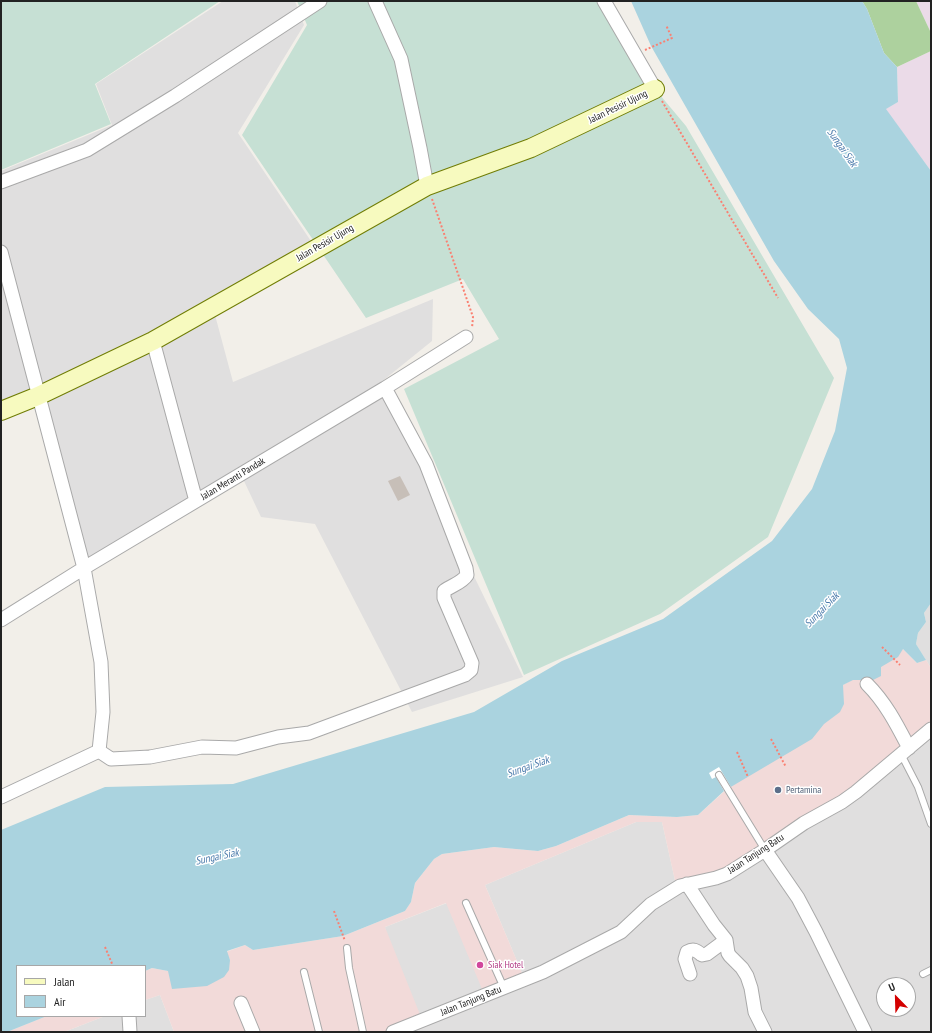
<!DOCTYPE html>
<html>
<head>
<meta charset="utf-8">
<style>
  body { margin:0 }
  #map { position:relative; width:932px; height:1033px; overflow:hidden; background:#f2efe9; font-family:"PT Sans Narrow",sans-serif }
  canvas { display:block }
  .frame { position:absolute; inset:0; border:2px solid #222; pointer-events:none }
  .legend { position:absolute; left:16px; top:965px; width:130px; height:52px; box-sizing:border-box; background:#fff; border:1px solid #a7a7a7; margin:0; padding:5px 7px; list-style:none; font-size:12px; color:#222 }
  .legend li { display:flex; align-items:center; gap:8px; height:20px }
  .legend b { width:20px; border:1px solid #a7a7a7 }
  .north { position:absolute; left:876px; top:977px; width:40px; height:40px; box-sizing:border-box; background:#fff; border:1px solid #a7a7a7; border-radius:50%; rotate:337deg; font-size:11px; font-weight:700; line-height:16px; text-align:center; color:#222 }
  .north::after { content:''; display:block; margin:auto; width:14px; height:18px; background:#d40000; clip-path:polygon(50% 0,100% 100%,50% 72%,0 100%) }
</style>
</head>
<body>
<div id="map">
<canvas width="932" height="1033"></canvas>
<div class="frame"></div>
<ul class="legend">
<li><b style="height:5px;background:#f7fabf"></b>Jalan</li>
<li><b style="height:11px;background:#aad3df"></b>Air</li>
</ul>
<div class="north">U</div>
</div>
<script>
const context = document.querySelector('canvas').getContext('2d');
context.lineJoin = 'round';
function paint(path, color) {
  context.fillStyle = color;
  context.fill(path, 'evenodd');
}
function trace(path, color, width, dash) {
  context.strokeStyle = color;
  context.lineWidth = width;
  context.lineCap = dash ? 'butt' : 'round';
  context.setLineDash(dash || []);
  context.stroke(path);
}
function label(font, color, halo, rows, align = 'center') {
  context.font = font + ' "PT Sans Narrow",sans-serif';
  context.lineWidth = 3;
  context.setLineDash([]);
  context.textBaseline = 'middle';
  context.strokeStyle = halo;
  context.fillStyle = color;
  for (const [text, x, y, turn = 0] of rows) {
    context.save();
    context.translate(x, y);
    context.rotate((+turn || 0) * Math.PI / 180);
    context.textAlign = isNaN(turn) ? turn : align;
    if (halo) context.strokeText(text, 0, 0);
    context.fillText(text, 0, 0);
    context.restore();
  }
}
const residential = new Path2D(`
  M 223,1 L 295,1 L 304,25 L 238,133 L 319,253 L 215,315 L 233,382 L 433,299 L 432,341 L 380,383 L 523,677 L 412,712 L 315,524 L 261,517 L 244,481 L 80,566 L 36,403 L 1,417 L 1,171 L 112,125 L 96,84 Z
  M 931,603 L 931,668 L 916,644 L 918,633 L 926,622 L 924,613 Z
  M 931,731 L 931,1032 L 397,1032 L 385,927 L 447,903 L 483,989 L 522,973 L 485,885 L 636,822 L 662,822 L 676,885 ZM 884,985 L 908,985 L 908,1009 L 884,1009 Z
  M 160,995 L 174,1032 L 64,1032 L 105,1016 L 145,1016 L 145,1000 Z`);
const commercial = new Path2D(`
  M 903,649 L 917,663 L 926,660 L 931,668 L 931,731 L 870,781 L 725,871 L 676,885 L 662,822 L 636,822 L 485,885 L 522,973 L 482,989 L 446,903 L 385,927 L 423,1022 L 397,1032 L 174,1032 L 160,995 L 145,1000 L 145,971 L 152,968 L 168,971 L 230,960 L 226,952 L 245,945 L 253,950 L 343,936 L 405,911 L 411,902 L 415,883 L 434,859 L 442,854 L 494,847 L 538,851 L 556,846 L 629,815 L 677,817 L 698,815 L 843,685 Z
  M 47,1016 L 105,1016 L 64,1032 L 7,1032 Z`);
const industrial = new Path2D(`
  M 916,1 L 931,1 L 931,33 Z
  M 931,51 L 931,171 L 885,109 L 898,102 L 897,67 Z`);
const forest = new Path2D(`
  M 862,1 L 916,1 L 931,33 L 931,51 L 897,67 L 884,53 L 867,9 Z`);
const wetland = new Path2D(`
  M 1,1 L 220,1 L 95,84 L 111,124 L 1,170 Z
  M 297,1 L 604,1 L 655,89 L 686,126 L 834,378 L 768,537 L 660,614 L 524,675 L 404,389 L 499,339 L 463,279 L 366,318 L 242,135 L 307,25 Z`);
const water = new Path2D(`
  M 631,1 L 862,1 L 867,9 L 884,53 L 897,67 L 898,102 L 886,109 L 931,171 L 931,603 L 924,613 L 926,622 L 918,633 L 916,644 L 926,660 L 917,663 L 903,649 L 898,657 L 881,667 L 881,676 L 873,680 L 853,680 L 843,685 L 844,704 L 840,712 L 824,724 L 812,739 L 724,791 L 698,815 L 677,817 L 629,815 L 556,846 L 538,851 L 494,847 L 442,854 L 434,859 L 415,883 L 411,902 L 405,911 L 343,936 L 253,950 L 245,945 L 227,951 L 230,960 L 229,970 L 224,977 L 207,986 L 172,989 L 168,971 L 152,968 L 145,971 L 145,966 L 17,966 L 17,1016 L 47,1016 L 7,1032 L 1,1032 L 1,830 L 105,787 L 233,784 L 474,712 L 562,661 L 663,619 L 772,541 L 812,489 L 835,431 L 847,368 L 839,339 L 808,309 L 774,261 L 651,46 Z`);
const pier = new Path2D(`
  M 719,767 L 731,787 L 724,791 L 716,777 L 712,779 L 709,773 Z`);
const building = new Path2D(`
  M 400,476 L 410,495 L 398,501 L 388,481 Z`);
const path = new Path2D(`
  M 645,50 L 672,38 L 666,25
  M 662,101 L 778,298
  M 432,199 L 473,317 L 472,328
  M 882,647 L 900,665
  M 771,739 L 786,767
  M 737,752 L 748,777
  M 334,911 L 345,941
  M 105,947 L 113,966`);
const lane = new Path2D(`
  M 901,754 L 918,787 L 931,824
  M 719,775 L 765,850
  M 466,903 L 504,988
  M 347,948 L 349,968 L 363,1032
  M 304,972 L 319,1032
  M 923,974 L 931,970`);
const street = new Path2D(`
  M 375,1 L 401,59 L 420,148 L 427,186
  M 604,1 L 655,89
  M 1,182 L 87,150 L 175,96 L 320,1
  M 1,252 L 84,568 L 101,662 L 103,712 L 99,751
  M 153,341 L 196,501
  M 1,620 L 84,568 L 385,388 L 466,337
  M 867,684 C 886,703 897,725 909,748
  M 99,751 L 111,759 L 150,757 L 202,747 L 236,748 L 278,737 L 309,733 L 465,675 L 471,670 L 472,663 L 444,598 L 444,591 C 452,585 462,583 467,575 L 466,568 L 426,464 L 385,388
  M 1,797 L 99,751
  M 765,850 L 798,898 L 816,932 L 865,1032
  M 687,884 L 714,925 L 726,940 L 728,953 L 730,956 L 742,968 L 747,976 L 751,988 L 755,1012 L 765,1032
  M 690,974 L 685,959 L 687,952 C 694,948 697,951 702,955 L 707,954 L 726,940
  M 241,1003 L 253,1032
  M 129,1016 L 130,1032
  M 393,1032 L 543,972 L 621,932 L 651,904 L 680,886 L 716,878 L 727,874 L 765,850 L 804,823 L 842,802 L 856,792 L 931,729`);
const secondary = new Path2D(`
  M 1,411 L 38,396 L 153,341 L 427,186 L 531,148 L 655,89`);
const markers = [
  [778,790,4,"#5c6f8a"],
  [480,965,4,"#d1479c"]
];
const streetNames = [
  ["Jalan Pesisir Ujung",618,107,-26],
  ["Jalan Pesisir Ujung",325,243,-30],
  ["Jalan Meranti Pandak",233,479,-31],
  ["Jalan Tanjung Batu",756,854,-33],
  ["Jalan Tanjung Batu",471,1001,-22]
];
const serviceNames = [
  ["Pertamina",786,790]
];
const hotelNames = [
  ["Siak Hotel",488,965]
];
const waterNames = [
  ["Sungai Siak",842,148,55],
  ["Sungai Siak",822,610,-46],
  ["Sungai Siak",528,767,-20],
  ["Sungai Siak",217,857,-12]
];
paint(residential, '#e0dfdf');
paint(commercial, '#f2dad9');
paint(industrial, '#ebdbe8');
paint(forest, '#add19e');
paint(wetland, '#c6e0d4');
paint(water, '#aad3df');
paint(pier, '#fff');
paint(building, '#c7bfb8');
trace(lane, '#a9a9a9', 8);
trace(street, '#a9a9a9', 15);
trace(secondary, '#707d05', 20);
trace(path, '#fa8072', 2, [2, 2]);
trace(lane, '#fff', 6);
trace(street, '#fff', 13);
trace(secondary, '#f7fabf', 18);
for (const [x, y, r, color] of markers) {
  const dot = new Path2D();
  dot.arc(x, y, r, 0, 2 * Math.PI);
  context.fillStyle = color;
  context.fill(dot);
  trace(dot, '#fff', 1.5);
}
label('10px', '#222', '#fff', streetNames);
label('10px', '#4e5e75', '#fff', serviceNames, 'left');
label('10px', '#b23c85', '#fff', hotelNames, 'left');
label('italic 11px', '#4a7aab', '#fff', waterNames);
</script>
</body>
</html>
